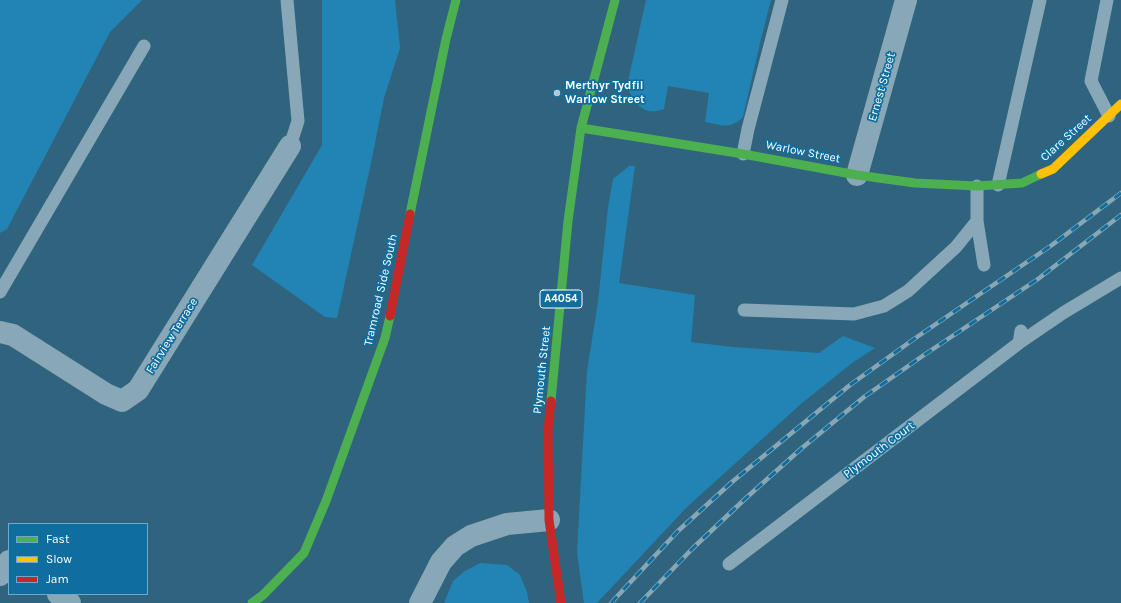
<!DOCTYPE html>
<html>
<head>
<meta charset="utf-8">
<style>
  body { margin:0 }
  #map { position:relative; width:1121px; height:603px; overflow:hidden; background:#30647e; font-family:Karla,sans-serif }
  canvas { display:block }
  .legend { position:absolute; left:8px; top:523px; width:140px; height:72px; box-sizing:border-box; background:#106e9e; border:1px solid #70a8c5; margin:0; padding:5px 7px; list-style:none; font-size:12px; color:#fff }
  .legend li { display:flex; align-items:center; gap:8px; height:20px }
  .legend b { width:20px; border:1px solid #70a8c5 }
</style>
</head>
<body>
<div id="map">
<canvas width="1121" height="603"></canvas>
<ul class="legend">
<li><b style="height:5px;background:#4caf50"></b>Fast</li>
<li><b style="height:5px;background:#ffc107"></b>Slow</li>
<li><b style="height:5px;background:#c62828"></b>Jam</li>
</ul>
</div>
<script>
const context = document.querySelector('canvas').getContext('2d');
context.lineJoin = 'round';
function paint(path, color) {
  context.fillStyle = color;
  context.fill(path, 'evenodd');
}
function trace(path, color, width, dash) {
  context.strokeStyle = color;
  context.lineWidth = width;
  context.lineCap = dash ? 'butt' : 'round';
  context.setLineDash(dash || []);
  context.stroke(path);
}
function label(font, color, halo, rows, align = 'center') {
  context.font = font + ' Karla,sans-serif';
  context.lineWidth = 3.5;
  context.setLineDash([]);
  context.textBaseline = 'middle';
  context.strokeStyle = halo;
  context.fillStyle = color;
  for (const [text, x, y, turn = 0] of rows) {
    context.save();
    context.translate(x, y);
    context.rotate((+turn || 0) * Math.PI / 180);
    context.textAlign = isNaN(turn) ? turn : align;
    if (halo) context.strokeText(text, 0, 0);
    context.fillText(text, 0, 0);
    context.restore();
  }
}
const green = new Path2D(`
  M 0,0 L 142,0 L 110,32 L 7,229 L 0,233 Z
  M 322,0 L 395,0 L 400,48 L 384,98 L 371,163 L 337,318 L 325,317 L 252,265 L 322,145 Z
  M 646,0 L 771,0 L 760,43 L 743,117 C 730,130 722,125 705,122 L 709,93 L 668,86 L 664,109 C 644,117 634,103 627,86 Z
  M 629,166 L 635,166 L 619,283 L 695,295 L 691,342 L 733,347 L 819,353 L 843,336 L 875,348 L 852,363 L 802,403 L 687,507 L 597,603 L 584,603 L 577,553 L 587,371 L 598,302 L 608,207 L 613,179 Z
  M 480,563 L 507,565 L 520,575 L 527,592 L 529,603 L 444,603 L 453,581 L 465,571 Z`);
const lane = new Path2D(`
  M 287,0 L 298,121 L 290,146
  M 1107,0 L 1091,81 L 1109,116
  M 743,154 L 748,129 L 782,0
  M 998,185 L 1040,0
  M 977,186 L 977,221 L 984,265
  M 0,292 L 144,46
  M 744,310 L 854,314 L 884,306 L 908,291 L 956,247 L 977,221
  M 1019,343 L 1063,313 L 1121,278
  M 729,564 L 1019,343 L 1021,331`);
const street = new Path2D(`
  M 857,175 L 906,0
  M 0,332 L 13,335 L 106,394 L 122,401 L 138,390 L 290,146
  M 0,575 L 9,561
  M 58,594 L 70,603
  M 420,603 L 441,562 L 455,546 L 471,536 L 507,524 L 549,520`);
const fast = new Path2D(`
  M 581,128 L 743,154 L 857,175 L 915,183 L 977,186 L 1022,183 L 1041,174
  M 410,214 L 446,39 L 456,0
  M 551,401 L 568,221 L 581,128 L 615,0
  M 252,603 L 263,595 L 304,553 L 326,501 L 385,338 L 390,316`);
const slow = new Path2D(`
  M 1041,174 L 1053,169 L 1121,104`);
const jam = new Path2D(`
  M 390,316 L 410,214
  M 551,401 L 548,430 L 549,520 L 561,603`);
const rail = new Path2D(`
  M 611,603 L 678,531 L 732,482 L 850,385 L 914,339 L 1052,245 L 1121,193
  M 640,603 L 692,549 L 746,498 L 802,448 L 864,397 L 924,355 L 1038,279 L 1121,215`);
const markers = [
  [557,93,4,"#b7c9d2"]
];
const shields = [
  [561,299,42]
];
const shieldNames = [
  ["A4054",561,299]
];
const poiNames = [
  ["Merthyr Tydfil",565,86],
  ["Warlow Street",565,100]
];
const streetNames = [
  ["Ernest Street",882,87,-74],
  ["Clare Street",1066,138,-42],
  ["Warlow Street",803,152,11],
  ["Tramroad Side South",381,290,-77],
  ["Fairview Terrace",172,336,-58],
  ["Plymouth Street",542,370,-84],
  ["Plymouth Court",879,450,-37]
];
paint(green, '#2184b4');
trace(lane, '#88a8b7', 13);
trace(street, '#88a8b7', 22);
trace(fast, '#4caf50', 9);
trace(slow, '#ffc107', 9);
trace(jam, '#c62828', 9);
trace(rail, '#88a7b6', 4.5);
trace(rail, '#106e9e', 3, [9]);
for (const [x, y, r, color] of markers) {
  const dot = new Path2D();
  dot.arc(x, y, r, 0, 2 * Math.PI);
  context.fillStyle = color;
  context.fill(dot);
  trace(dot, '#106e9e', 1.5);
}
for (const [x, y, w] of shields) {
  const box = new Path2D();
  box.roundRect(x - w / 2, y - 9, w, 18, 3);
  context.fillStyle = '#106e9e';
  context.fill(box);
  trace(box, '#fff', 1);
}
label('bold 11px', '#fff', null, shieldNames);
label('bold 12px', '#fff', '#106e9e', poiNames, 'left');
label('12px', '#fff', '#106e9e', streetNames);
</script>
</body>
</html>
